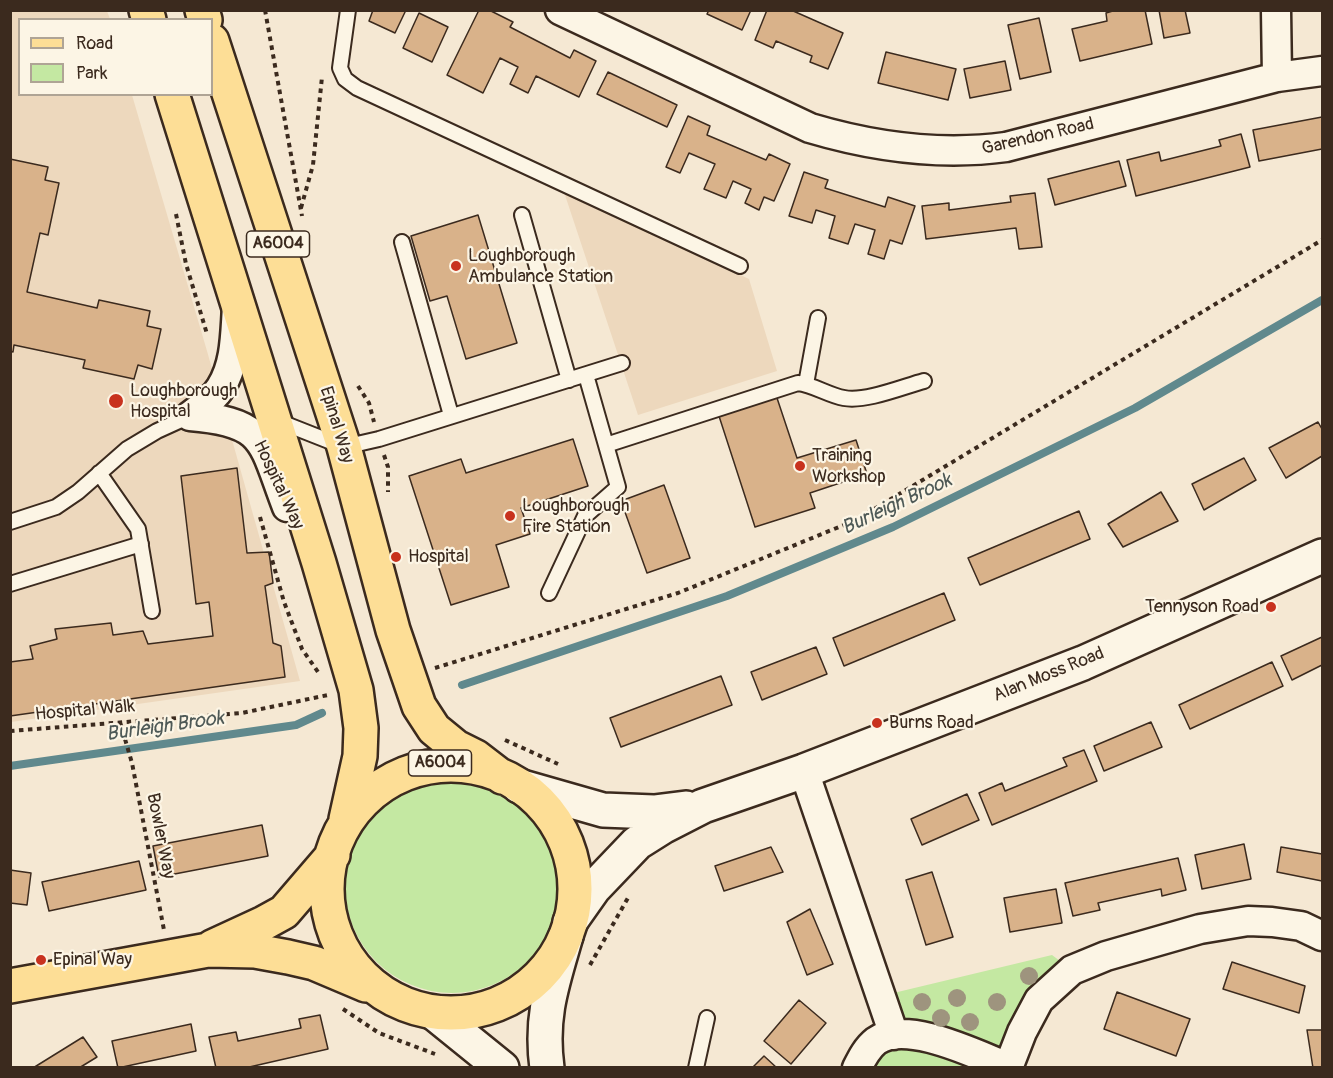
<!DOCTYPE html>
<html>
<head>
<meta charset="utf-8">
<style>
  body { margin:0 }
  #map { position:relative; width:1333px; height:1078px; overflow:hidden; background:#f5e8d3; font-family:Pangolin,sans-serif }
  canvas { display:block }
  .frame { position:absolute; inset:0; border:12px solid #3b2a1e; pointer-events:none }
  .legend { position:absolute; left:18px; top:18px; width:195px; height:78px; box-sizing:border-box; background:#fcf5e5; border:2px solid #afa495; margin:0; padding:8px 10px; list-style:none; font-size:18px; color:#3b2a1e }
  .legend li { display:flex; align-items:center; gap:12px; height:30px }
  .legend b { width:30px; border:2px solid #afa495 }
</style>
</head>
<body>
<div id="map">
<canvas width="1333" height="1078"></canvas>
<div class="frame"></div>
<ul class="legend">
<li><b style="height:8px;background:#fdde96"></b>Road</li>
<li><b style="height:16px;background:#c4e8a2"></b>Park</li>
</ul>
</div>
<script>
const context = document.querySelector('canvas').getContext('2d');
context.lineJoin = 'round';
function paint(path, color) {
  context.fillStyle = color;
  context.fill(path, 'evenodd');
}
function trace(path, color, width, dash) {
  context.strokeStyle = color;
  context.lineWidth = width;
  context.lineCap = dash ? 'butt' : 'round';
  context.setLineDash(dash || []);
  context.stroke(path);
}
function label(font, color, halo, rows, align = 'center') {
  context.font = font + ' Pangolin,sans-serif';
  context.lineWidth = 4.5;
  context.setLineDash([]);
  context.textBaseline = 'middle';
  context.strokeStyle = halo;
  context.fillStyle = color;
  for (const [text, x, y, turn = 0] of rows) {
    context.save();
    context.translate(x, y);
    context.rotate((+turn || 0) * Math.PI / 180);
    context.textAlign = isNaN(turn) ? turn : align;
    if (halo) context.strokeText(text, 0, 0);
    context.fillText(text, 0, 0);
    context.restore();
  }
}
const built = new Path2D(`
  M 10,11 L 107,11 L 110,19 L 20,20 L 20,94 L 132,95 L 207,351 L 300,681 L 11,722 Z
  M 564,192 L 749,279 L 777,371 L 638,415 Z`);
const green = new Path2D(`
  M345 886a107 107 0 1 1 214 0a107 107 0 1 1-214 0Z
  M 1052,955 L 1072,970 L 1008,1067 L 857,1068 L 877,1040 L 881,996 Z`);
const stream = new Path2D(`
  M 462,685 L 727,596 L 893,527 L 1135,408 L 1322,300
  M 10,766 L 296,725 L 322,713`);
const building = new Path2D(`
  M 373,10 L 406,10 L 395,33 L 369,21 Z
  M 479,10 L 489,10 L 513,22 L 510,27 L 570,58 L 574,50 L 596,61 L 579,97 L 536,76 L 528,93 L 510,84 L 518,67 L 500,58 L 483,93 L 447,75 Z
  M 709,10 L 751,10 L 742,30 L 707,14 Z
  M 767,10 L 791,10 L 843,33 L 828,69 L 810,62 L 812,56 L 776,41 L 773,48 L 755,40 Z
  M 1116,10 L 1145,10 L 1152,44 L 1080,61 L 1072,29 L 1107,21 L 1106,13 Z
  M 1159,10 L 1185,10 L 1190,33 L 1164,38 Z
  M 419,13 L 448,27 L 432,62 L 403,48 Z
  M 1039,18 L 1051,72 L 1020,79 L 1008,25 Z
  M 886,52 L 956,69 L 948,100 L 878,83 Z
  M 1005,61 L 1011,90 L 970,98 L 964,69 Z
  M 608,72 L 677,105 L 667,127 L 597,94 Z
  M 688,116 L 710,126 L 707,135 L 766,160 L 769,154 L 790,164 L 774,201 L 764,197 L 759,210 L 745,203 L 751,189 L 733,181 L 726,198 L 704,189 L 715,164 L 689,153 L 680,173 L 666,167 Z
  M 1322,117 L 1322,149 L 1259,161 L 1253,130 Z
  M 1241,134 L 1250,167 L 1136,196 L 1127,160 L 1159,152 L 1161,161 L 1221,146 L 1219,140 Z
  M 10,159 L 48,167 L 45,180 L 59,183 L 48,235 L 40,233 L 27,292 L 97,308 L 99,300 L 150,311 L 147,326 L 161,329 L 152,369 L 138,365 L 134,379 L 83,368 L 85,360 L 14,345 L 13,352 L 10,351 Z
  M 1119,161 L 1126,186 L 1055,205 L 1048,179 Z
  M 804,172 L 828,180 L 825,188 L 885,207 L 888,197 L 915,206 L 902,244 L 890,240 L 884,259 L 868,254 L 875,230 L 855,224 L 848,244 L 829,238 L 835,216 L 816,210 L 812,223 L 789,216 Z
  M 1035,193 L 1042,247 L 1019,249 L 1016,228 L 926,239 L 922,206 L 949,203 L 949,210 L 1011,202 L 1010,196 Z
  M 478,215 L 517,343 L 466,359 L 447,296 L 430,301 L 411,236 Z
  M 776,395 L 797,458 L 856,440 L 867,474 L 810,493 L 815,508 L 755,527 L 718,413 Z
  M 1318,422 L 1322,429 L 1322,456 L 1286,478 L 1269,448 Z
  M 573,439 L 588,486 L 521,508 L 530,534 L 496,545 L 509,587 L 451,605 L 409,476 L 461,459 L 466,473 Z
  M 1244,458 L 1256,480 L 1204,510 L 1192,484 Z
  M 237,468 L 247,553 L 269,552 L 273,583 L 265,586 L 273,643 L 281,646 L 285,677 L 10,716 L 10,662 L 33,659 L 30,646 L 57,639 L 55,629 L 111,623 L 113,635 L 143,631 L 148,644 L 213,636 L 209,602 L 196,604 L 181,476 Z
  M 664,485 L 690,558 L 647,573 L 621,501 Z
  M 1161,492 L 1178,521 L 1123,547 L 1108,524 Z
  M 1079,511 L 1090,539 L 980,585 L 968,558 Z
  M 944,593 L 955,620 L 844,666 L 833,638 Z
  M 1322,637 L 1322,665 L 1292,680 L 1281,656 Z
  M 816,647 L 827,674 L 762,700 L 751,672 Z
  M 1272,662 L 1283,686 L 1190,729 L 1179,705 Z
  M 721,676 L 732,705 L 621,747 L 610,718 Z
  M 1151,722 L 1162,747 L 1104,771 L 1094,746 Z
  M 1084,750 L 1097,781 L 992,825 L 979,793 L 1002,783 L 1005,791 L 1067,766 L 1063,758 Z
  M 967,794 L 979,820 L 922,845 L 911,819 Z
  M 262,825 L 268,856 L 159,877 L 153,846 Z
  M 1244,844 L 1251,879 L 1202,889 L 1195,855 Z
  M 771,847 L 783,872 L 724,891 L 715,866 Z
  M 1281,847 L 1322,854 L 1322,881 L 1277,872 Z
  M 1178,858 L 1186,890 L 1162,896 L 1161,889 L 1098,903 L 1100,910 L 1073,916 L 1065,883 Z
  M 139,861 L 146,890 L 49,911 L 42,882 Z
  M 10,870 L 31,873 L 27,905 L 10,903 Z
  M 932,872 L 953,937 L 926,945 L 906,880 Z
  M 1056,889 L 1062,923 L 1010,932 L 1004,898 Z
  M 810,909 L 833,964 L 807,975 L 787,922 Z
  M 1232,962 L 1305,986 L 1299,1013 L 1223,989 Z
  M 1117,992 L 1190,1019 L 1176,1056 L 1104,1029 Z
  M 799,1000 L 826,1023 L 791,1064 L 764,1041 Z
  M 320,1015 L 328,1049 L 245,1068 L 216,1068 L 209,1037 L 236,1032 L 238,1041 L 301,1028 L 299,1019 Z
  M 191,1024 L 196,1051 L 118,1068 L 112,1041 Z
  M 1307,1030 L 1322,1030 L 1322,1068 L 1313,1068 Z
  M 83,1037 L 97,1057 L 79,1068 L 33,1068 Z
  M 764,1056 L 777,1068 L 752,1068 Z`);
const path = new Path2D(`
  M 265,10 L 302,216
  M 301,208 L 313,165 L 322,77
  M 176,214 L 186,264 L 207,334
  M 358,386 L 369,403 L 374,422
  M 384,455 L 388,467 L 388,492
  M 260,517 L 284,602 L 302,649 L 318,672
  M 435,668 L 678,593 L 856,520 L 1322,240
  M 120,722 L 132,763 L 164,930
  M 10,731 L 242,713 L 328,695
  M 505,740 L 558,764
  M 590,965 L 629,896
  M 343,1009 L 379,1033 L 435,1054`);
const lane = new Path2D(`
  M 348,10 L 340,68 L 345,79 L 357,88 L 740,266
  M 522,215 L 569,380
  M 402,242 L 451,415
  M 806,384 L 818,318
  M 278,421 L 344,447 L 379,439 L 622,363
  M 606,445 L 798,383 C 814,385 828,395 844,398 C 866,402 902,387 924,381
  M 99,473 L 138,529 L 152,611
  M 10,522 L 56,507 L 78,492 L 127,449 L 157,431 L 190,416
  M 10,584 L 141,544
  M 549,593 L 585,516 L 618,487 L 586,375
  M 696,1068 L 707,1018`);
const street = new Path2D(`
  M 560,10 L 810,128 C 874,147 939,156 1006,147 L 1277,77 L 1322,71
  M 1276,10 L 1277,77
  M 237,307 C 235,333 236,363 221,387 C 214,399 200,408 190,416 C 267,422 262,442 287,507
  M 804,771 L 894,1035
  M 857,1068 C 862,1058 867,1048 876,1041 C 906,1019 977,1055 1008,1067
  M 1008,1068 L 1022,1032 L 1039,1000 L 1072,970 L 1106,956 L 1200,929 L 1248,921 L 1272,922 L 1301,926 L 1322,936`);
const secondary = new Path2D(`
  M 519,786 L 603,810 L 654,812 L 686,808
  M 570,922 L 594,888 L 637,843 L 664,826 L 703,806 L 804,771 L 1083,663 L 1322,556
  M 434,1013 L 502,1068
  M 547,1068 C 540,1017 552,984 566,936`);
const primary = new Path2D(`
  M 146,10 L 149,20
  M 202,10 L 205,20
  M 212,41 L 344,447 L 393,630 L 419,706 L 434,729 L 456,747 L 476,757 L 502,777
  M 172,94 L 319,563 L 356,690 L 361,728 L 360,756 L 346,819
  M327 889a124 124 0 1 1 248 0a124 124 0 1 1-248 0Z
  M 212,947 L 264,923 L 284,912 L 333,855
  M 10,986 L 208,950 L 255,951 L 288,957 L 314,963 L 366,985`);
const trees = [
  [1029,976],
  [957,998],
  [922,1002],
  [997,1002],
  [941,1018],
  [970,1022]
];
const markers = [
  [456,266,6,"#c8321e"],
  [116,401,8,"#c8321e"],
  [800,466,6,"#c8321e"],
  [510,516,6,"#c8321e"],
  [396,557,6,"#c8321e"],
  [1271,607,6,"#c8321e"],
  [877,723,6,"#c8321e"],
  [41,960,6,"#c8321e"]
];
const shields = [
  [278,244,63],
  [440,763,63]
];
const shieldNames = [
  ["A6004",278,244],
  ["A6004",440,763]
];
const streetNames = [
  ["Garendon Road",1038,137,-13],
  ["Epinal Way",336,425,73],
  ["Hospital Way",278,485,65],
  ["Alan Moss Road",1049,675,-22],
  ["Hospital Walk",85,711,-5],
  ["Bowler Way",160,836,79]
];
const poiNames = [
  ["Loughborough",468,256],
  ["Ambulance Station",468,277],
  ["Loughborough",130,391],
  ["Hospital",130,412],
  ["Training",812,456],
  ["Workshop",812,477],
  ["Loughborough",522,506],
  ["Fire Station",522,527],
  ["Hospital",408,557],
  ["Tennyson Road",1259,607,"right"],
  ["Burns Road",889,723],
  ["Epinal Way",53,960]
];
const waterNames = [
  ["Burleigh Brook",897,505,-25],
  ["Burleigh Brook",165,727,-8]
];
paint(built, '#edd8bd');
paint(green, '#c4e8a2');
trace(stream, '#60898d', 8);
paint(building, '#d9b28a');
trace(building, '#3b2a1e', 1.5);
trace(lane, '#3b2a1e', 18);
trace(street, '#3b2a1e', 33);
trace(secondary, '#3b2a1e', 38);
trace(primary, '#3b2a1e', 38);
trace(path, '#3b2a1e', 4, [4.5, 4.5]);
trace(lane, '#fcf5e5', 14);
trace(street, '#fcf5e5', 28);
trace(secondary, '#fcf5e5', 33);
trace(primary, '#fdde96', 33);
context.fillStyle = '#9e947e';
for (const [x, y] of trees) {
  context.beginPath();
  context.arc(x, y, 9, 0, 2 * Math.PI);
  context.fill();
}
for (const [x, y, r, color] of markers) {
  const dot = new Path2D();
  dot.arc(x, y, r, 0, 2 * Math.PI);
  context.fillStyle = color;
  context.fill(dot);
  trace(dot, '#fcf5e5', 2);
}
for (const [x, y, w] of shields) {
  const box = new Path2D();
  box.roundRect(x - w / 2, y - 13, w, 26, 4.5);
  context.fillStyle = '#fcf5e5';
  context.fill(box);
  trace(box, '#3b2a1e', 1.5);
}
label('bold 16px', '#3b2a1e', null, shieldNames);
label('18px', '#3b2a1e', '#fcf5e5', streetNames);
label('18px', '#3b2a1e', '#fcf5e5', poiNames, 'left');
label('italic 20px', '#4e5956', '#fcf5e5', waterNames);
</script>
</body>
</html>
